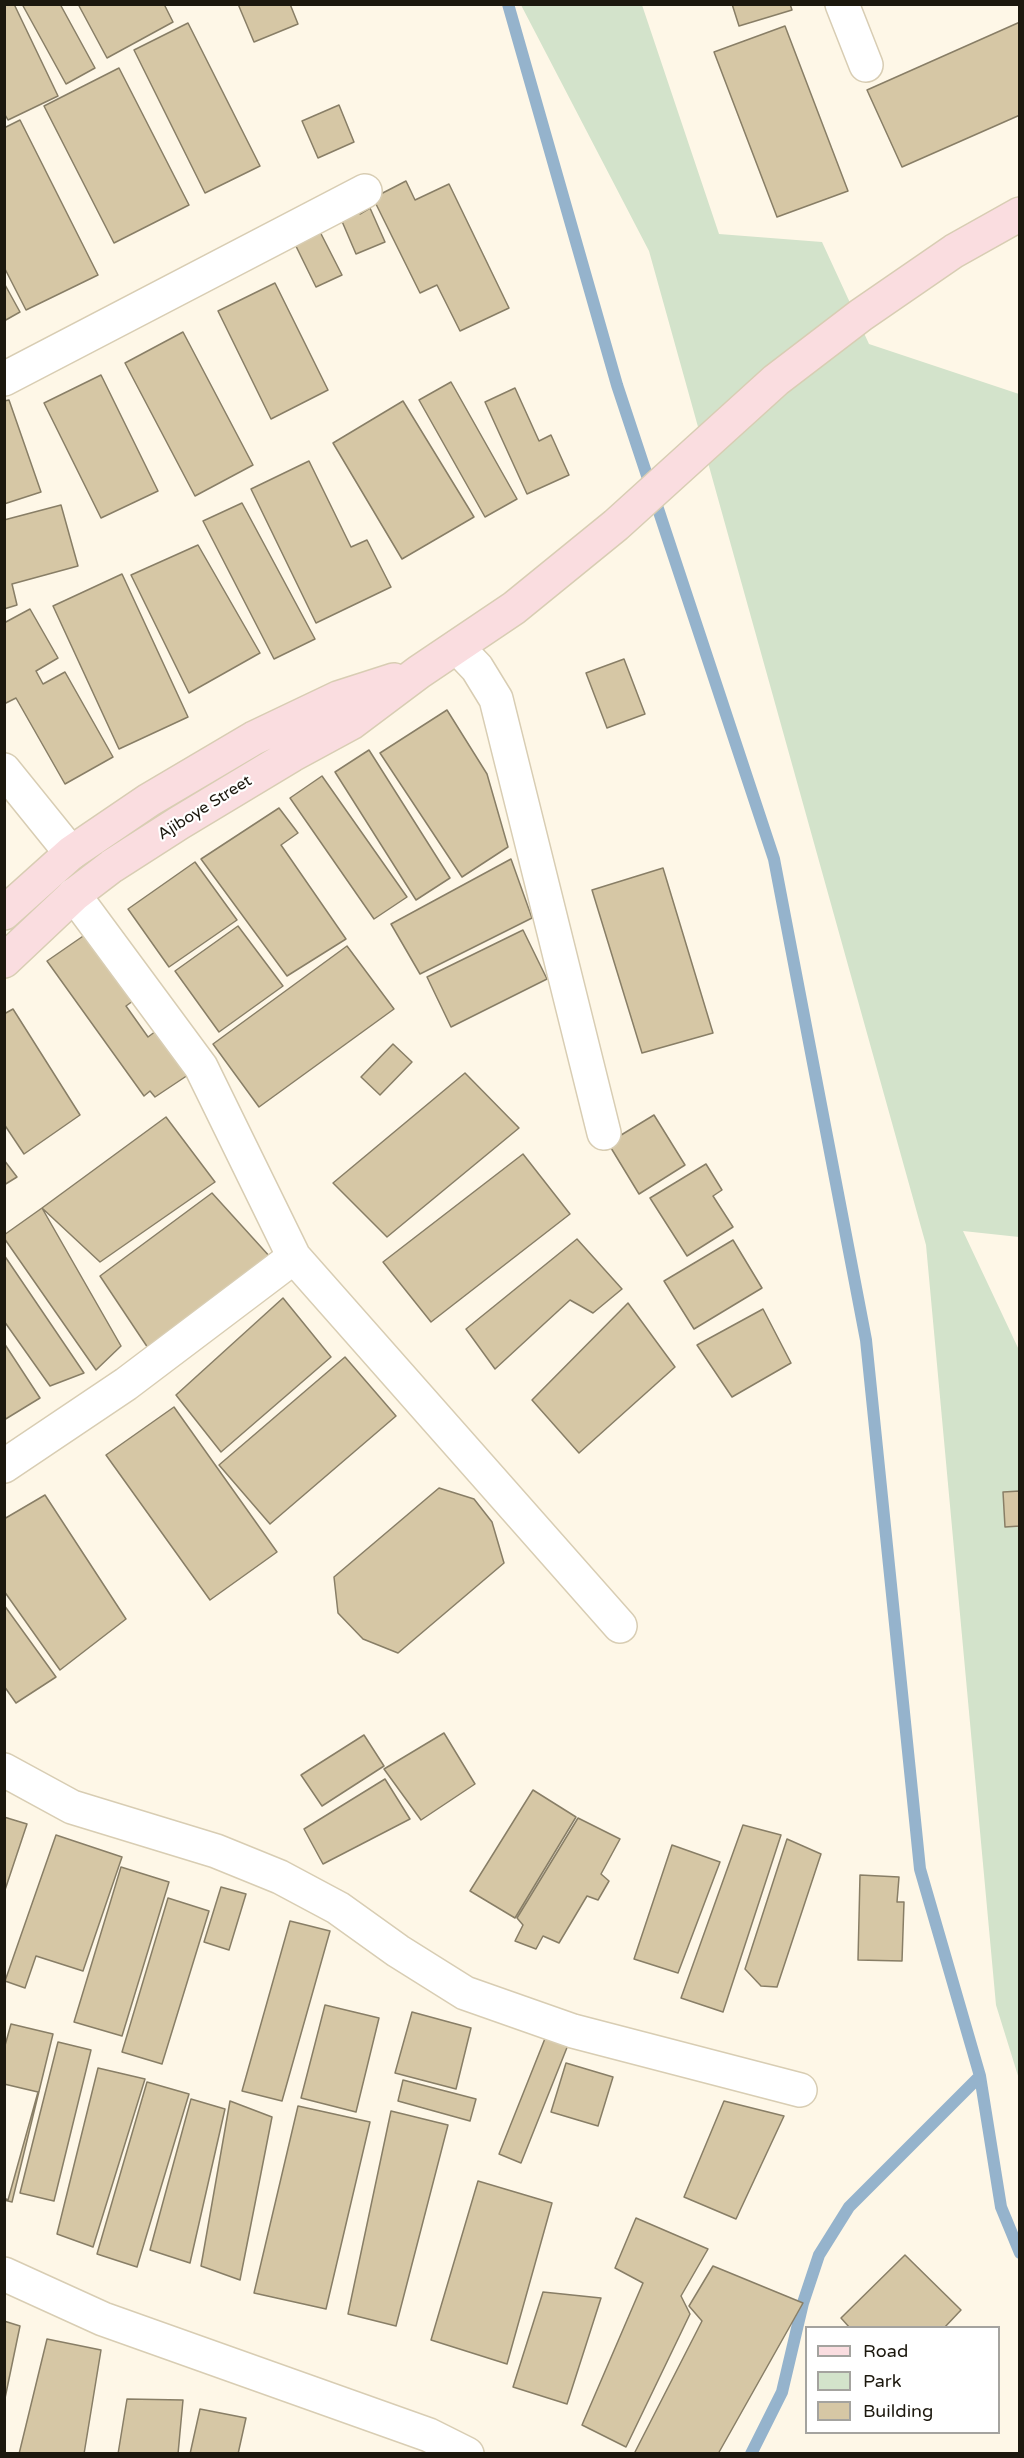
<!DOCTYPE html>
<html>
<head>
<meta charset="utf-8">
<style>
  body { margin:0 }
  #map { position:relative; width:1024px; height:2458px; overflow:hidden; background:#fef7e7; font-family:"Varela Round",sans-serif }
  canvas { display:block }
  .frame { position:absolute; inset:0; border:6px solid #1c180e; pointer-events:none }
  .legend { position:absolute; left:805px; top:2326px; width:195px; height:108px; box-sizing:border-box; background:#fff; border:2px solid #a4a39f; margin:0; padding:8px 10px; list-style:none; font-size:18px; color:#1c180e }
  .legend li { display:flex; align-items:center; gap:12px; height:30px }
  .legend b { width:30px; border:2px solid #a4a39f }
</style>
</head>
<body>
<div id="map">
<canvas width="1024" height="2458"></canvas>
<div class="frame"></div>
<ul class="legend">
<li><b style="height:8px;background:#fadde0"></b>Road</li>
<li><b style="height:16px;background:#d3e3cb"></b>Park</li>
<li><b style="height:16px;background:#d6c7a5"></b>Building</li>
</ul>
</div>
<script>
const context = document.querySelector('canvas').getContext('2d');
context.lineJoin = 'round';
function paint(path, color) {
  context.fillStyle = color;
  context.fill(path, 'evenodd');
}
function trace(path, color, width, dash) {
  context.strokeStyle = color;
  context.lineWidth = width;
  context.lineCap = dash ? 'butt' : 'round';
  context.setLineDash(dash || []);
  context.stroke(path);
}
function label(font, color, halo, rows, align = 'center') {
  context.font = font + ' "Varela Round",sans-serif';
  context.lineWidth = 4.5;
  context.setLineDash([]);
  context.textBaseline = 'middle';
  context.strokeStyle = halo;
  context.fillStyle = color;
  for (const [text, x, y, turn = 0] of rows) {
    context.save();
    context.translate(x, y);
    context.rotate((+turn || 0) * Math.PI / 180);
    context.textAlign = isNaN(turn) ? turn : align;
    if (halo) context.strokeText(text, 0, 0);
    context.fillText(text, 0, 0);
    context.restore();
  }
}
const green = new Path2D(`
  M 521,5 L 642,5 L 719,234 L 822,242 L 869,344 L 1019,394 L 1019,1237 L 963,1231 L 1019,1350 L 1019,2079 L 996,2005 L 926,1245 L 649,251 Z`);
const stream = new Path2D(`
  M 508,4 L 617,385 L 774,859 L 866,1340 L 920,1869 L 980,2076 L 1001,2207 L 1020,2253
  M 751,2454 L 782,2392 L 803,2303 L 819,2255 L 849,2207 L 980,2076`);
const building = new Path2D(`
  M 4,4 L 14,4 L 58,96 L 8,120 L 4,113 Z
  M 22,4 L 60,4 L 95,68 L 66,84 Z
  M 78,4 L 164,4 L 173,22 L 107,58 Z
  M 238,4 L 290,4 L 298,24 L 254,42 Z
  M 732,4 L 790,4 L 792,10 L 739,26 Z
  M 1020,22 L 1020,115 L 902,167 L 867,90 Z
  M 188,23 L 260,166 L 205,193 L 134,50 Z
  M 785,26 L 848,191 L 777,217 L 714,52 Z
  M 119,68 L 189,205 L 114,243 L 44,106 Z
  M 339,105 L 354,142 L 318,158 L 302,121 Z
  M 20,120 L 98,275 L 26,310 L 4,267 L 4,128 Z
  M 406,181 L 415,200 L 449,184 L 509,308 L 460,331 L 437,285 L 420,293 L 373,198 Z
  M 356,204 L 360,214 L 370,208 L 385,242 L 356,254 L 338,212 Z
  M 315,222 L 342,275 L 316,287 L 290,234 Z
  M 4,283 L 20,312 L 4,321 Z
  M 275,283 L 328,390 L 271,419 L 218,311 Z
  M 183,332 L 253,465 L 195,496 L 125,363 Z
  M 101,375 L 158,491 L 101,518 L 44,403 Z
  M 451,382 L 517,499 L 485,517 L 419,400 Z
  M 515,388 L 539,441 L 551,435 L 569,475 L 527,494 L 485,402 Z
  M 9,400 L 41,492 L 4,504 L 4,401 Z
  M 403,401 L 474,517 L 402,559 L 333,443 Z
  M 309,461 L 351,547 L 367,540 L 391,587 L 316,623 L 251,489 Z
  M 242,503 L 315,639 L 274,659 L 203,521 Z
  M 61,505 L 78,566 L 12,584 L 17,605 L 4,609 L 4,520 Z
  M 198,545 L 260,653 L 189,693 L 131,575 Z
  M 122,574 L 188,717 L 119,749 L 53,606 Z
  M 30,609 L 58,658 L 36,671 L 43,684 L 65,672 L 113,757 L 65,784 L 16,698 L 4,704 L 4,623 Z
  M 624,659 L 645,714 L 607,728 L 586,673 Z
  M 447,710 L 487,774 L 508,847 L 462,877 L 380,753 Z
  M 369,750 L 450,878 L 416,900 L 335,772 Z
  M 322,776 L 407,897 L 374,919 L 290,798 Z
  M 279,808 L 298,833 L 281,845 L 346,939 L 287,976 L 201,859 Z
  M 511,859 L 532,918 L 420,974 L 391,924 Z
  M 195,862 L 237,920 L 169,967 L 128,909 Z
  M 663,868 L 713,1033 L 642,1053 L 592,890 Z
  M 238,926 L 283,986 L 219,1032 L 175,971 Z
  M 523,930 L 547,979 L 451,1027 L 427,977 Z
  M 89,932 L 137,998 L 126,1006 L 148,1037 L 156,1031 L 188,1075 L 155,1097 L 150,1091 L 144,1096 L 47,961 Z
  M 347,946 L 394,1009 L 259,1107 L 213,1044 Z
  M 13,1009 L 80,1115 L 24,1154 L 4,1124 L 4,1014 Z
  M 393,1044 L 412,1062 L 380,1095 L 361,1077 Z
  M 465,1073 L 519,1128 L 387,1237 L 333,1183 Z
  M 654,1115 L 685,1165 L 639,1194 L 608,1143 Z
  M 166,1117 L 215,1182 L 100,1262 L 42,1208 Z
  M 523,1154 L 570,1214 L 431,1322 L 383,1262 Z
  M 4,1160 L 17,1177 L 4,1185 Z
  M 706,1164 L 722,1190 L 713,1196 L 733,1227 L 687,1256 L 650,1198 Z
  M 212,1193 L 271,1258 L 150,1351 L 100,1276 Z
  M 42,1208 L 121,1346 L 96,1370 L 4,1238 L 4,1235 Z
  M 577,1239 L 622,1289 L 593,1313 L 570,1300 L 495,1369 L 466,1329 Z
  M 733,1240 L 762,1288 L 694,1329 L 664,1281 Z
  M 4,1255 L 84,1373 L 50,1386 L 4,1321 Z
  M 283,1298 L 331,1357 L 221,1452 L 176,1395 Z
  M 628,1303 L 675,1367 L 579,1453 L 532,1400 Z
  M 763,1309 L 791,1363 L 732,1397 L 697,1345 Z
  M 4,1343 L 40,1398 L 4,1420 Z
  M 345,1357 L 396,1416 L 270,1524 L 219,1465 Z
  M 174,1407 L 277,1552 L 210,1600 L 106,1455 Z
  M 439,1488 L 474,1499 L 492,1522 L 504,1563 L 398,1653 L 363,1639 L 338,1613 L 334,1577 Z
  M 1020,1491 L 1020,1526 L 1005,1527 L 1003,1492 Z
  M 45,1495 L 126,1619 L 60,1670 L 4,1591 L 4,1519 Z
  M 4,1605 L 56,1677 L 16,1703 L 4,1686 Z
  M 444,1733 L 475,1784 L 421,1820 L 384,1769 Z
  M 364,1735 L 384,1766 L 322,1806 L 301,1775 Z
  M 385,1779 L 410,1819 L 323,1864 L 304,1829 Z
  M 533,1790 L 576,1817 L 515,1918 L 470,1891 Z
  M 4,1817 L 27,1824 L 4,1893 Z
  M 578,1818 L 620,1839 L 601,1874 L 609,1881 L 598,1900 L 587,1896 L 559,1943 L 543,1936 L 536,1949 L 515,1941 L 523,1925 L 517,1918 Z
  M 743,1825 L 781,1835 L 723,2012 L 681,1998 Z
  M 56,1835 L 122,1857 L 83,1971 L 36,1956 L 25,1988 L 5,1981 Z
  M 787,1839 L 821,1854 L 777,1987 L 761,1986 L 745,1969 Z
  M 672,1845 L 720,1862 L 678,1973 L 634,1959 Z
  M 121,1867 L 169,1882 L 122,2036 L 74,2022 Z
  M 860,1875 L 899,1877 L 897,1902 L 904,1902 L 902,1961 L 858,1960 Z
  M 221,1887 L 246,1894 L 229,1950 L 204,1942 Z
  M 168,1898 L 209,1911 L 162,2064 L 122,2052 Z
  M 290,1921 L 330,1931 L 282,2101 L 242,2091 Z
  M 325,2005 L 379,2018 L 356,2112 L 301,2098 Z
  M 412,2012 L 471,2028 L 456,2089 L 395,2073 Z
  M 11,2024 L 53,2034 L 12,2202 L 4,2200 L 4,2049 Z
  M 546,2036 L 568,2045 L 521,2163 L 499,2154 Z
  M 58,2042 L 91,2050 L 54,2201 L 20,2193 Z
  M 566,2063 L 613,2077 L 598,2126 L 551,2112 Z
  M 98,2068 L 145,2079 L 93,2247 L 57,2234 Z
  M 403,2080 L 476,2099 L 470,2121 L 398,2101 Z
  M 147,2082 L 189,2094 L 137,2267 L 97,2254 Z
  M 4,2084 L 38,2092 L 8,2200 L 4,2198 Z
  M 191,2099 L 225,2109 L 190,2263 L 150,2250 Z
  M 230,2101 L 272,2117 L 240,2280 L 201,2266 Z
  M 724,2101 L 784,2116 L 736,2219 L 684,2197 Z
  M 298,2106 L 370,2122 L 326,2309 L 254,2293 Z
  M 391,2111 L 448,2125 L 396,2326 L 348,2314 Z
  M 478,2181 L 552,2203 L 507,2364 L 431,2340 Z
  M 636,2218 L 708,2249 L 681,2296 L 690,2314 L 626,2447 L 582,2425 L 643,2283 L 615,2268 Z
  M 905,2255 L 961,2310 L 944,2328 L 850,2328 L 841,2318 Z
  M 713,2266 L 803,2303 L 718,2454 L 634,2454 L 702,2321 L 689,2306 Z
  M 543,2292 L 601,2298 L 567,2404 L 513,2387 Z
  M 4,2321 L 20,2326 L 4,2403 Z
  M 47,2339 L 101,2350 L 84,2454 L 19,2454 Z
  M 127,2399 L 183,2400 L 178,2454 L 118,2454 Z
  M 200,2409 L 246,2418 L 238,2454 L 190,2454 Z`);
const street = new Path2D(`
  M 842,4 L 866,65
  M 4,379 L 365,191
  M 457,647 L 477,668 L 496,699 L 604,1133
  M 4,770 L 71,853
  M 74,895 L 201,1067 L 294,1257 L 620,1626
  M 4,1466 L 126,1384 L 294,1257
  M 4,1770 L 72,1807 L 216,1851 L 280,1877 L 338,1908 L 398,1951 L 465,1993 L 573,2031 L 800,2090
  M 4,2274 L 103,2319 L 429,2435 L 467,2454`);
const secondary = new Path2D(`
  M 4,913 L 71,853 L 149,800 L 254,738 L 338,698 L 394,680
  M 4,961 L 74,895 L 112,866 L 179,823 L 292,755 L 351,723 L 419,672 L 514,608 L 616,525 L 776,380 L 861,315 L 954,251 L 1020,214`);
const streetNames = [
  ["Ajiboye Street",205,808,-32]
];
paint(green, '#d3e3cb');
trace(stream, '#95b3cc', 12);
paint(building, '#d6c7a5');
trace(building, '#887e66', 1.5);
trace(street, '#d8cdb3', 36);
trace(secondary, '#d8cdb3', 36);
trace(street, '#fff', 33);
trace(secondary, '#fadde0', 33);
label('16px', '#1c180e', '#fff', streetNames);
</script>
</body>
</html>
